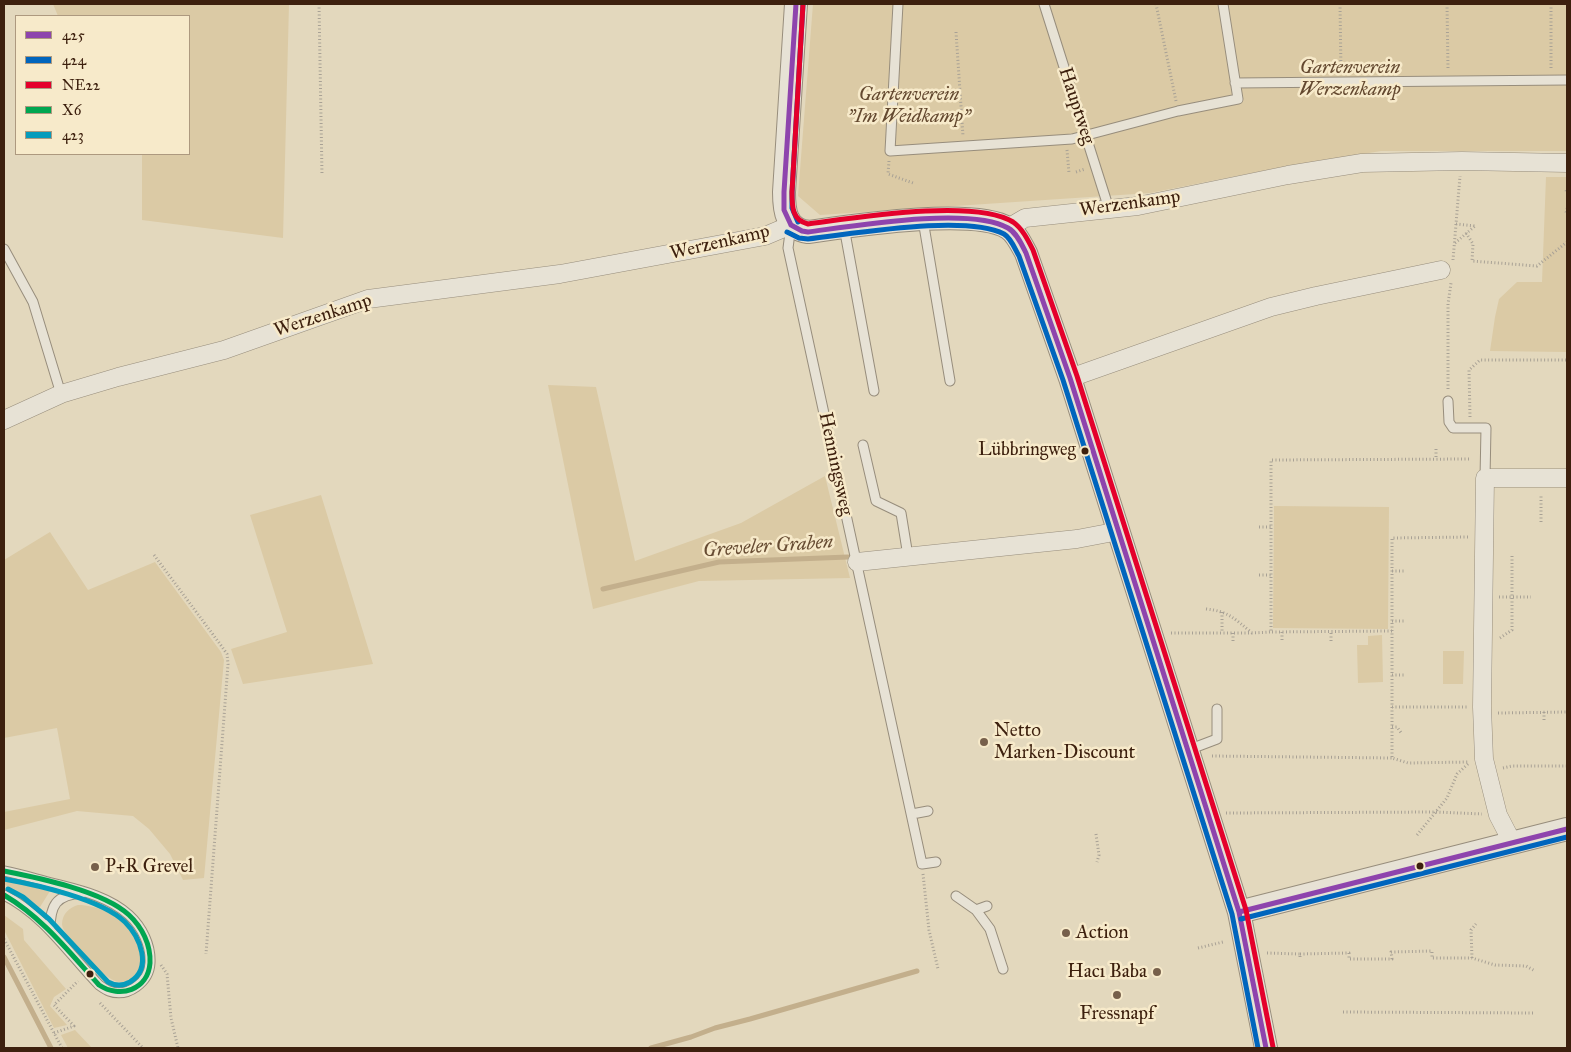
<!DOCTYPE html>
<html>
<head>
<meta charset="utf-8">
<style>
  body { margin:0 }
  #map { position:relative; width:1571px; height:1052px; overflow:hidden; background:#e3d8bd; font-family:"IM FELL Great Primer",serif }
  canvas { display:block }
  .frame { position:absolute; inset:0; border:5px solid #3d200e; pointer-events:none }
  .legend { position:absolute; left:15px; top:15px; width:175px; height:140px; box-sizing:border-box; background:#f7eaca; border:1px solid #ad997f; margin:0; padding:6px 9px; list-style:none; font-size:15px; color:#3d200e }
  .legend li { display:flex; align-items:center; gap:10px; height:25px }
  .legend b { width:25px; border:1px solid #ad997f }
</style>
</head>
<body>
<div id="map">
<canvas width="1571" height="1052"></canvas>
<div class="frame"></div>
<ul class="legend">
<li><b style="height:6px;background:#8e44ad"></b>425</li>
<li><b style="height:6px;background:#0065bd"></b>424</li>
<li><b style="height:6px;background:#e4002b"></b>NE22</li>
<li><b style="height:6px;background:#00a651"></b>X6</li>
<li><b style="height:6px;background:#069bbb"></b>423</li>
</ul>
</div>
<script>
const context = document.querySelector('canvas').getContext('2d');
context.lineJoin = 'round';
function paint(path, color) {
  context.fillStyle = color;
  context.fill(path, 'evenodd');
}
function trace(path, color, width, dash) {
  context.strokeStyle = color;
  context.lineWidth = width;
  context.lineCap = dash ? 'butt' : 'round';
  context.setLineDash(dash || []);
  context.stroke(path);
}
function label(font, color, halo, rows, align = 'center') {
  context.font = font + ' "IM FELL Great Primer",serif';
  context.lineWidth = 5;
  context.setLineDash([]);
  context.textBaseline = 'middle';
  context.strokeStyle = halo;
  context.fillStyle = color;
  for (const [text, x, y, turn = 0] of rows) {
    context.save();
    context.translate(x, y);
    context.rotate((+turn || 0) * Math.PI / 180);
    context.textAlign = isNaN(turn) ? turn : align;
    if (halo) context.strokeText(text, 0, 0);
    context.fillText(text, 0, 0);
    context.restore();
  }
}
const green = new Path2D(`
  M 53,4 L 289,4 L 283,238 L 142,220 L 142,154 L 189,154 L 189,16 L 58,16 Z
  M 813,4 L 1567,4 L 1567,151 L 1381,151 L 1272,169 L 1150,193 L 820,215 L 798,196 Z
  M 1546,177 L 1567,177 L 1567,352 L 1490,351 L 1495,317 L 1499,299 L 1517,282 L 1542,282 Z
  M 548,385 L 596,387 L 635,561 L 741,523 L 825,476 L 850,578 L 699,581 L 593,609 Z
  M 321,495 L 373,664 L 243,684 L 231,649 L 287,632 L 250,515 Z
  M 1274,506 L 1389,507 L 1388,629 L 1273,628 Z
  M 50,532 L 88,590 L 155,562 L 221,652 L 224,660 L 204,878 L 183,880 L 170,854 L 149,829 L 133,816 L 77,811 L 4,830 L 4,812 L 70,799 L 57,728 L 4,738 L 4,560 Z
  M 1382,635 L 1383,682 L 1358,683 L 1357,645 L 1368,645 L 1368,636 Z
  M 1443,651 L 1464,651 L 1463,684 L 1443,684 Z
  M 4,878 L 49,889 L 50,891 L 40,907 L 38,907 L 4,884 Z
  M 78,905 C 96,905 117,914 128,928 C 134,935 139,947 141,956 C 143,969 132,983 119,982 C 107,982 62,936 62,924 C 62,914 70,907 78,905 Z
  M 4,915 L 23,929 L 24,940 L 66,989 L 54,997 L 50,1006 L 67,1025 L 54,1028 L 4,930 Z
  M 75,1030 L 92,1048 L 68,1048 L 61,1035 Z`);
const stream = new Path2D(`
  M 603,589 L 719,562 L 848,557
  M 4,957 L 51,1048
  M 651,1048 L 691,1037 L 715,1028 L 750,1019 L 917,971`);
const path = new Path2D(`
  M 319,4 L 322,175
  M 1156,4 L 1176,101
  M 1340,4 L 1341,71
  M 1447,4 L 1448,69
  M 1551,4 L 1551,70
  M 956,32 L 963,136
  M 1067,150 L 1069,173
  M 889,161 L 888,174 L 913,183
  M 1076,172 L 1085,169
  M 1566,190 L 1567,193
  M 1567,209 L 1565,210 L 1567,213
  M 1456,224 L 1475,226
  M 1466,233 L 1473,244 L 1472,261 L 1537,266 L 1567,242
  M 1455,243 L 1475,226
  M 1453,260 L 1460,176
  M 1448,389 L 1448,304 L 1451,283
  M 1470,417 L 1469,370 L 1480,360 L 1567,360
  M 1436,449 L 1436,459
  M 1541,522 L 1541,495
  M 1259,527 L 1271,527
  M 1468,537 L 1392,538 L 1392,758 L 1408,763 L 1469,762
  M 154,555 L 220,644 L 227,654 L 228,664 L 206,954
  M 1392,571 L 1404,571
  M 1259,575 L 1271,575
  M 1499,597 L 1531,597
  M 1206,609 C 1228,611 1235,619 1252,633 L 1271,632
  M 1222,612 L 1222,633
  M 1392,621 L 1404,621
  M 1392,631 L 1271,632 L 1271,460 L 1470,459
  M 1282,632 L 1282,641
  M 1171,633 L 1252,633
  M 1500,638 L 1512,630 L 1512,555
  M 1233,641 L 1233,633
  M 1331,641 L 1331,631
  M 1392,675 L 1404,675
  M 1392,707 L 1467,707
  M 1544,712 L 1544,721
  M 1498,713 L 1567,712
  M 1392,727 L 1397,727 L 1402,734
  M 1212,756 L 1392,758
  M 1503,768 L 1512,766 L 1567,766
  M 1226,813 L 1436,812 L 1482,814
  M 1096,834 L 1099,855 L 1097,862
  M 1417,835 L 1447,798 L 1457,774 L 1469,763
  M 923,874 L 929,930 L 938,969
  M 4,939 L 62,1048
  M 1198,948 L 1223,942
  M 1267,953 L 1300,954 L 1300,959
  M 1300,954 L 1349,953 L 1349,959 L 1392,959 L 1391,952 L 1432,951 L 1432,958 L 1472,958 L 1495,965 L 1526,966 L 1535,971
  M 1472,958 L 1471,930 L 1476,924
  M 161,965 L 167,974 L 171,1018 L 178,1048
  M 100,1003 L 143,1048
  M 1343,1012 L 1535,1013
  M 54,1033 L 74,1026 L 54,1005 L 78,981`);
const service = new Path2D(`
  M 898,4 L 890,151 L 1072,139 L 1178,111 L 1238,99 L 1223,4
  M 1044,4 L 1109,209
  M 1235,83 L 1567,80
  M 923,220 L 950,381
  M 791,225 L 788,248 L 922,864 L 936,862
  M 844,227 L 874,391
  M 4,249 L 33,302 L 61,394
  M 1448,401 L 1449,422 L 1453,428 L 1486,428 L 1485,478
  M 863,445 L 876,501 L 901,513 L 908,556
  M 1188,750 L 1217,739 L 1217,709
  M 912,814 L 928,811
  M 4,871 C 20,874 36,879 52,883 C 79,890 108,896 129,915 C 142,927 151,945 150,963 C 149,982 128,998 109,991 C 106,990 102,987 99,985 C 69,954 44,915 4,895
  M 956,896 L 976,910 L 987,906
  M 976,910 L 990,929 L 1003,969
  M 50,930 C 50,905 56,895 82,893`);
const minor = new Path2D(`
  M 1008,228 L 1025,218 L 1138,206 L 1288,175 L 1362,163 L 1462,161 L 1567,163
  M 1070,378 L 1271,307 L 1316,296 L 1441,270
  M 4,420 L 61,394 L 118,377 L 224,350 L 368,299 L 560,274 L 765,236 L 791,225
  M 857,562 L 1077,539 L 1119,531
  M 1512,842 L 1498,815 L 1484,759 L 1482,707 L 1485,478 L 1567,478`);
const tertiary = new Path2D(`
  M 796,4 L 784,192 C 784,211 786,229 808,232 C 851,226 973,207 1008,228 C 1016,233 1021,244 1026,253 L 1070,378 L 1239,912 L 1266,1048
  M 1239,912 L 1567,829`);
const bus1 = new Path2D(`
  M 791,225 L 802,231 L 808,232 C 853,226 970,206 1008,228 C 1017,233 1022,245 1026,253 L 1070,378 L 1239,912 L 1266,1048
  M 791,225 L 784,210 L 784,192 L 796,4
  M 1239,912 L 1567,829`);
const bus2 = new Path2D(`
  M 798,222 L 792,208 L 792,192 L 803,4
  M 787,232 L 799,238 L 808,239 C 854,234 964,214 1004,234 C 1011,238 1015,249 1019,256 L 1063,380 L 1232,914 L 1258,1048
  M 1241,919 L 1567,837`);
const bus3 = new Path2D(`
  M 803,4 L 792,192 C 792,207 792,220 808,224 C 854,218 974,198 1013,222 C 1022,228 1028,240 1033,250 L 1077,376 L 1246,910 L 1273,1047`);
const bus4 = new Path2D(`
  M 4,871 C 39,878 103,891 129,915 C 142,927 151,945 150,963 C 148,990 120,999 99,985 C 69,952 43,918 4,895`);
const bus5 = new Path2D(`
  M 4,879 C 37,885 101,899 125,922 C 140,937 153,968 130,982 C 123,986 115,986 108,982 L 49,919 L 23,897 L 8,889`);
const markers = [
  [1085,451,4.5,"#3d200e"],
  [984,742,5,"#77604b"],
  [1420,866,4.5,"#3d200e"],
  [95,867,5,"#77604b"],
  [1066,933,5,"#77604b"],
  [1157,972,5,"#77604b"],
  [90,974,4.5,"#3d200e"],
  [1117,995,5,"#77604b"]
];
const busNames = [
  ["Lübbringweg",1076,451]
];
const parkNames = [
  ["Gartenverein",1350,68],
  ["Werzenkamp",1350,90],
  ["Gartenverein",909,95],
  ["\"Im Weidkamp\"",909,117]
];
const streetNames = [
  ["Hauptweg",1076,106,72],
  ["Werzenkamp",1130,204,-8],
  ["Werzenkamp",720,243,-13],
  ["Werzenkamp",323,316,-18],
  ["Henningsweg",835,464,78]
];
const poiNames = [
  ["Netto",994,731],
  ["Marken-Discount",994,753],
  ["P+R Grevel",105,867],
  ["Action",1076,933],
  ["Hacı Baba",1147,972,"right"],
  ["Fressnapf",1117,1014,"center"]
];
const waterNames = [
  ["Greveler Graben",768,547,-4]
];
paint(green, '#dbcaa5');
trace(stream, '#c3af8c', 5);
trace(service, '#978d7c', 11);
trace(minor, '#978d7c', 19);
trace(tertiary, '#978d7c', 24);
trace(path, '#a8a195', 3, [1, 2.5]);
trace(service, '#e7e2d5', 9);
trace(minor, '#e7e2d5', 18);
trace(tertiary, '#e7e2d5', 22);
trace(bus1, '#8e44ad', 5);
trace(bus2, '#0065bd', 5);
trace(bus3, '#e4002b', 5);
trace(bus4, '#00a651', 5);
trace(bus5, '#069bbb', 5);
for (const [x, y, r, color] of markers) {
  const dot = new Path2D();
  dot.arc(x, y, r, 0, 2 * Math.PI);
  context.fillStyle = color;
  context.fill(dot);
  trace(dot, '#f7eaca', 2);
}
label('18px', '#3d200e', '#f7eaca', busNames, 'right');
label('italic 19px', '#63482f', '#f7eaca', parkNames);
label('19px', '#3d200e', '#f7eaca', streetNames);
label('19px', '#3d200e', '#f7eaca', poiNames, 'left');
label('italic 20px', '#674c33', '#f7eaca', waterNames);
</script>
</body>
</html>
